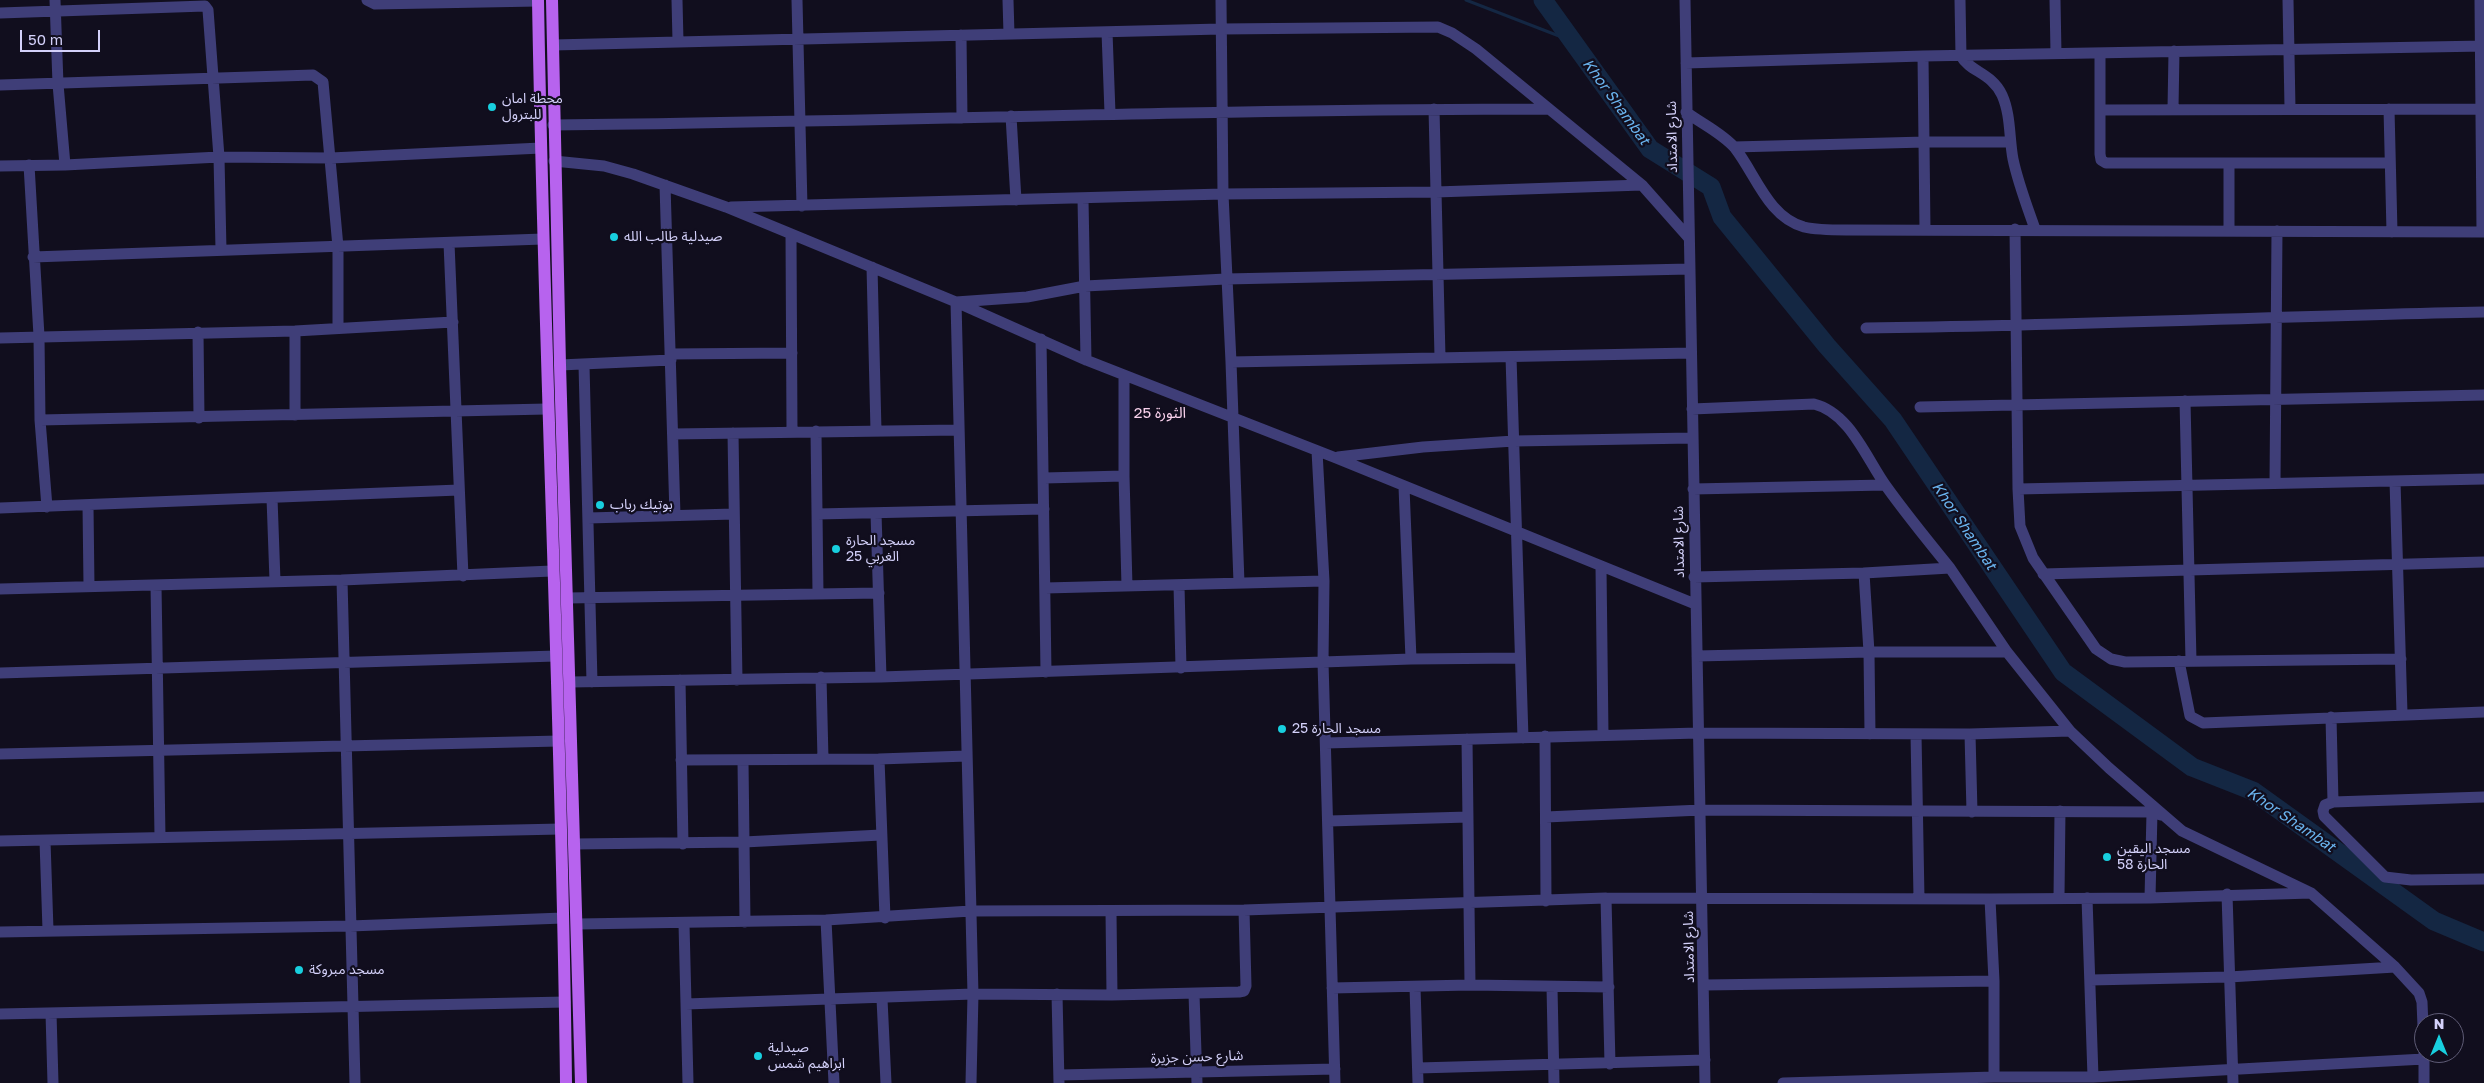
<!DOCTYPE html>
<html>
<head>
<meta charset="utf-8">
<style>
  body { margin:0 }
  #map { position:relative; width:2484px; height:1083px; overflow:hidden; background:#110e1e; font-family:"Golos Text",sans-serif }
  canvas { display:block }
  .north { position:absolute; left:2414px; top:1013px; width:50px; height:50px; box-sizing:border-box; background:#110e1e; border:1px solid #5f5c76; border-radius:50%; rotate:0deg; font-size:14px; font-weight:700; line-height:20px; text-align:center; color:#d4d1fa }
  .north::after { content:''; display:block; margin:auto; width:18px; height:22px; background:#18cfdf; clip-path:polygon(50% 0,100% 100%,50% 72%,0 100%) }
  .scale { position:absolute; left:20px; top:30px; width:80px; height:22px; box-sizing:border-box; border:2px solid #d4d1fa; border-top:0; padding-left:6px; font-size:15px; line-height:18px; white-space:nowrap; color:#d4d1fa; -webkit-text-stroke:4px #110e1e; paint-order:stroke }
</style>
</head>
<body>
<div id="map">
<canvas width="2484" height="1083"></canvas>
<div class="north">N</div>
<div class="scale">50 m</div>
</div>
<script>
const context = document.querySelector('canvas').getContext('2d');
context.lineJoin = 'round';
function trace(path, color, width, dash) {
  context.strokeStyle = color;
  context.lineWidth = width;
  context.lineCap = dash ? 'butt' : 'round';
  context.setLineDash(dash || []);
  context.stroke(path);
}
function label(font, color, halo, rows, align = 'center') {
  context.font = font + ' "Golos Text","Noto Sans Arabic",sans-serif';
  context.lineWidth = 4.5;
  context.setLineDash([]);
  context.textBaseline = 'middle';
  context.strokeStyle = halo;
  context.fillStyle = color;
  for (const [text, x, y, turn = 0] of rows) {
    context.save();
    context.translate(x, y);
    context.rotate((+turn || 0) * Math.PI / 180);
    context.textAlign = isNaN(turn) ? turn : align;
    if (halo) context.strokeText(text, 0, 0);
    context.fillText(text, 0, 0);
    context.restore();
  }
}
const stream = new Path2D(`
  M 1466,0 L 1572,41`);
const river = new Path2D(`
  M 1543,0 L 1650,149 L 1711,187 L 1722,217 L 1827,346 L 1893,420 L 2063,672 L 2192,767 L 2253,791 L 2434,921 L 2484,942`);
const minor = new Path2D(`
  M 55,0 L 58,84 L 65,165
  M 367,0 L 375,4 L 538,1
  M 677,0 L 678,41
  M 797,0 L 802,206
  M 1008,0 L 1009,34
  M 1221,0 L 1223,194 L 1231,362
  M 1685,0 L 1705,1083
  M 1960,0 L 1961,56 C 1970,72 1992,73 2002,95 C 2011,115 2009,138 2013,159 C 2018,183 2027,206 2035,229
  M 2055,0 L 2056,53
  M 2288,0 L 2290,108
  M 2480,0 L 2482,232
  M 0,13 L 205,6 L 208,10 L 219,157 L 221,250
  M 1107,32 L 1110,113
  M 961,35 L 962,118
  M 553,45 L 1221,29 L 1438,27 L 1452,33 L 1476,49 L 1642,185 L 1689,238
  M 2100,53 L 2100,110 L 2484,109
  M 1923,56 L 1925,230
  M 1686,63 L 1923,56 L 2484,46
  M 0,85 L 313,75 L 323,82 L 338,247 L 338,328
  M 1434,109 L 1440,357
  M 2173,109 L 2174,51
  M 2389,109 L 2392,232
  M 2100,110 L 2100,154 L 2101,160 L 2106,163 L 2390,163
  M 1686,112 C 1702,124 1722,133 1735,148 C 1756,175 1768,217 1804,227 C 1817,230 1832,230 1846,230 L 2484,232
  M 1011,116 L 1016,200
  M 553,125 C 885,122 1216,109 1548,109
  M 1734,147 L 1925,142 L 2010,142
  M 554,161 L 604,166 L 633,174 L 726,207 L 956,302 L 1086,360 L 1336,458 L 1695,604
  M 2229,164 L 2229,231
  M 29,165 L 39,336 L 40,420 L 47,507
  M 0,166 L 65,165 L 219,157 L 331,158 L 541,148
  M 665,185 L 675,515
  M 1083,199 L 1086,360
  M 731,207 L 1223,194 L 1436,192 L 1642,185
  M 2015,229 L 2018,489
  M 791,234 L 792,431
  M 449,243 L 463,576
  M 33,257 L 543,239
  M 872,267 L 876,431
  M 1866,328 C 2072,326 2278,316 2484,312
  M 198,332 L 199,418
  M 0,338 L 295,331 L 453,322
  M 1041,339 L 1046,672
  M 670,354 L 792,353
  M 1511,357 L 1523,738
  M 560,365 L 671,360
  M 584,365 L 592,682
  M 2185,401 L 2191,661
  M 1920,407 L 2484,395
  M 1692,409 L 1814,404 C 1850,413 1866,458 1886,486 C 1906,514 1928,541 1950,568
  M 295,415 L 295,331
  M 40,420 L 547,409
  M 816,431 L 818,594
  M 733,433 L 737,680
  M 673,434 L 958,430
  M 1317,451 L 1324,581 L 1323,662 L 1335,1083
  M 1338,457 L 1423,447 L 1514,441 L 1692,438
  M 1124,476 L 1127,586
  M 1044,478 L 1124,476 L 1124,375
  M 2395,481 L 2402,713
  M 2275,483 L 2277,231
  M 1404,487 L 1411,659
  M 1693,489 L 1885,485
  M 272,498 L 275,581
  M 88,506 L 89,586
  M 0,508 L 459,490
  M 876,513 L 881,677
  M 817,514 L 1044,509
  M 588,518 L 734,514
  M 1601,567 L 1603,735
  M 1864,573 L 1869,652 L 1870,734
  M 2043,574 L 2484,562
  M 1694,577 L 1864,573 L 1950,568 L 2007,652 L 2070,731 L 2109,768 L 2182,831 L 2311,893 L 2395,967 L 2419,993 L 2422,1002 L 2424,1051
  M 1239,583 L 1231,362 L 1691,353
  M 156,585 L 160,837
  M 1179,585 L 1181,668
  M 1045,588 L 1324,581
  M 0,589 L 342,580
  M 567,598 L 879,593
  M 1697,656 L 1869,652 L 2007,652
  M 2401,659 L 2125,662 L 2111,659 L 2096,649 L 2033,558 L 2020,526 L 2018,489 L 2484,479
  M 2179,661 L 2190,716 L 2203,723 L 2484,712
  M 0,673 L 556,656
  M 821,677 L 823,759
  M 680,680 L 683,844
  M 570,682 L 881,677 L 1411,659 L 1519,658
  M 2331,717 L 2333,802 L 2484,797
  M 1916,734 L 1919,898
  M 1970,734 L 1972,812
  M 1545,736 L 1546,901
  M 1467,739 L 1470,985
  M 1326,743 L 1698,733 L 1970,734 L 2070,731
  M 0,754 L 559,741
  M 879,759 L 885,918
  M 681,760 L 879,759 L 967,756
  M 743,761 L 745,922
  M 2333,802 L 2325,805 L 2323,811 L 2324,816 L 2385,877 L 2411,880 L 2484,879
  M 1546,817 L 1701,810 L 2152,812 L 2161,815
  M 1329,821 L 1468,817
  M 0,841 L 561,829
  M 45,841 L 48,930
  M 574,844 L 744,842 L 881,835
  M 2227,894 L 2233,1083
  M 2059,897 L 2060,811
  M 1606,898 L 1610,1064
  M 2087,898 L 2093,1077
  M 2150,898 L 2152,812
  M 1990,899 L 1994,981 L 1994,1077
  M 1111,912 L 1112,995
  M 826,920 L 834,1083
  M 578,924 L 826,920 L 971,911 L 1244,910 L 1606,898 L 1990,899 L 2150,898 L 2311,893
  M 684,924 L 688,1083
  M 0,932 L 350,926 L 563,918
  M 2090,980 L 2229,977 L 2395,967
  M 1704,985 L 1994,981
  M 1415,987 L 1418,1083
  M 1552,987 L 1554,1083
  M 1332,988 L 1470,985 L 1609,987
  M 1057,994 L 1059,1083
  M 1194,994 L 1197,1083
  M 882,999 L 886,1083
  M 686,1004 L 973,994 L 1112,995 L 1239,992 L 1244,991 L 1246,986 L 1244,910
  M 51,1013 L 53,1083
  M 0,1014 L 565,1002
  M 2424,1059 L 2424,1083
  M 1418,1068 L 1705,1060
  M 1059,1075 L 1335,1069
  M 355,1083 L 342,580 L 552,571
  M 971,1083 L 973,994 L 956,302 L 1027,297 L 1085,286 L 1226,279 L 1690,269
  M 1783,1083 L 1994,1077 L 2093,1077 L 2424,1059 L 2424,1053`);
const major = new Path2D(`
  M 538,0 C 544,361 562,722 566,1083
  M 552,0 L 560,365 L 581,1083`);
const markers = [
  [492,107,5,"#18cfdf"],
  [614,237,5,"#18cfdf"],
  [600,505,5,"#18cfdf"],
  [836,549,5,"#18cfdf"],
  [1282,729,5,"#18cfdf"],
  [2107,857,5,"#18cfdf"],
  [299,970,5,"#18cfdf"],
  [758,1056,5,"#18cfdf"]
];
const poiNames = [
  ["محطة امان",502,99],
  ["للبترول",502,115],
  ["صيدلية طالب الله",624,237],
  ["بوتيك رباب",610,505],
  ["مسجد الحارة",846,541],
  ["25 الغربي",846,557],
  ["مسجد الحارة 25",1292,729],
  ["مسجد اليقين",2117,849],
  ["الحارة 58",2117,865],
  ["مسجد مبروكة",309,970],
  ["صيدلية",768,1048],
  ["ابراهيم شمس",768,1064]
];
const streetNames = [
  ["شارع الامتداد",1672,137,-91],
  ["شارع الامتداد",1679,542,-91],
  ["شارع الامتداد",1689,947,-91],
  ["شارع حسن جزيرة",1197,1057,-2]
];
const waterNames = [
  ["Khor Shambat",1616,102,54],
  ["Khor Shambat",1964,526,56],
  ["Khor Shambat",2291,820,34]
];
const neighbourhoodNames = [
  ["الثورة 25",1160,413]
];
trace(stream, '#142743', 3);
trace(river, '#142743', 19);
trace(minor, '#3f3e78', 11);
trace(major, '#b763ee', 12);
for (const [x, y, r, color] of markers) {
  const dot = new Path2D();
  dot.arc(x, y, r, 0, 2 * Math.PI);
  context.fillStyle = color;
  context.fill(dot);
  trace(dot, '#110e1e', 2);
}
label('14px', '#d4d1fa', '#110e1e', poiNames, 'left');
label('14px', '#d4d1fa', '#110e1e', streetNames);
label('italic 15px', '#6ab4ef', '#110e1e', waterNames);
label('15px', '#fad2ed', '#110e1e', neighbourhoodNames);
</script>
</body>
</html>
